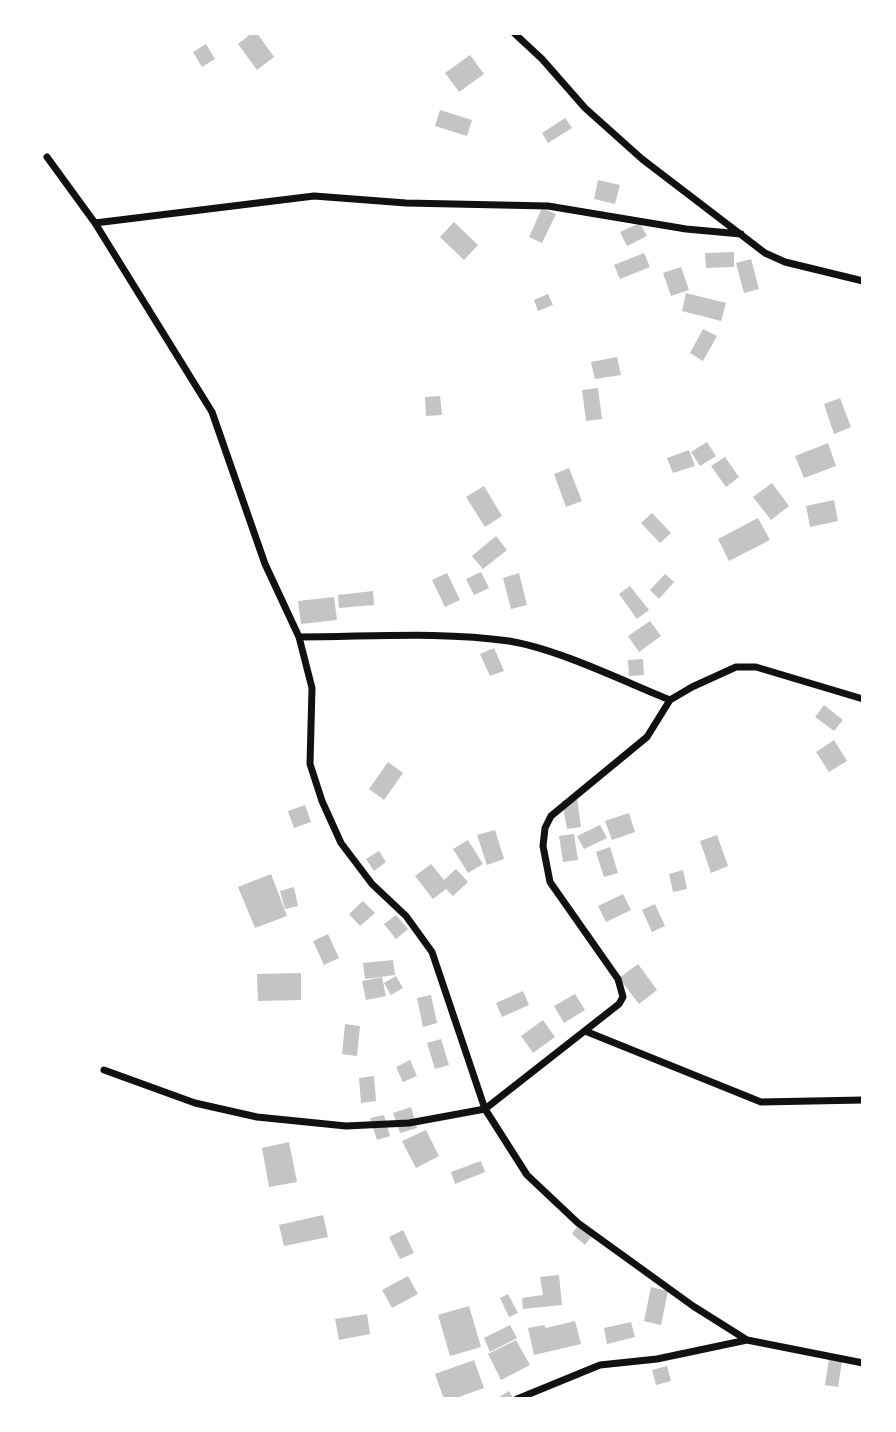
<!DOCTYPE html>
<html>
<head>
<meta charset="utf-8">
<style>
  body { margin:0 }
  #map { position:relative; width:896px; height:1432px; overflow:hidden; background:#fff; font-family:"Libre Baskerville",serif }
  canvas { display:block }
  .frame { position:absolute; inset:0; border:35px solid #fff; pointer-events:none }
</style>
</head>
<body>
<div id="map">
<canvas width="896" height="1432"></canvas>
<div class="frame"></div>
</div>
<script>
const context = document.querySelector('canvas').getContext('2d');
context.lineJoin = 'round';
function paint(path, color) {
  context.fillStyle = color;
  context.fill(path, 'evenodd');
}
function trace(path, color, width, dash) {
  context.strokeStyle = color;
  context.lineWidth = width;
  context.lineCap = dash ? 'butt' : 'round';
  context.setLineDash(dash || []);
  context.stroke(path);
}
const building = new Path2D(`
  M 252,33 L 257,33 L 274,57 L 257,70 L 238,44 Z
  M 206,44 L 215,59 L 202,67 L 193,52 Z
  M 470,55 L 484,74 L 459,92 L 445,73 Z
  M 440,110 L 472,120 L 467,136 L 435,126 Z
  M 565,118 L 572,128 L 548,143 L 542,133 Z
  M 598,180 L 620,185 L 615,204 L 594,199 Z
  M 542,208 L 556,214 L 542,243 L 529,237 Z
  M 454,222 L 478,245 L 464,260 L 440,237 Z
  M 640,223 L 647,236 L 627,246 L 620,232 Z
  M 734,252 L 734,267 L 706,268 L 705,253 Z
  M 644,253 L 650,267 L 620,279 L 614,265 Z
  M 751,259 L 759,289 L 744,293 L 736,263 Z
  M 681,267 L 689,290 L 671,296 L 663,273 Z
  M 686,293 L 726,303 L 721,321 L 682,311 Z
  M 548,294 L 553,305 L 538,311 L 534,300 Z
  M 703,329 L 717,336 L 703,361 L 690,353 Z
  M 617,357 L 621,375 L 595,379 L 591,362 Z
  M 598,388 L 602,419 L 586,421 L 582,390 Z
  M 440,396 L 442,415 L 426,416 L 425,397 Z
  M 840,398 L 851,427 L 834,434 L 824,404 Z
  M 707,442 L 716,456 L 700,466 L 691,452 Z
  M 828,443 L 836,466 L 804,478 L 795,456 Z
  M 689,450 L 695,466 L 673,473 L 667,458 Z
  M 725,457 L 739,477 L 726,487 L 711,466 Z
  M 569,468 L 582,501 L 566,507 L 554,474 Z
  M 772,483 L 789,506 L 771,520 L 753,497 Z
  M 484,486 L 502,516 L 485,527 L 466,497 Z
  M 834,500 L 838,521 L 810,527 L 806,506 Z
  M 652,513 L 671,533 L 660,543 L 641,523 Z
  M 758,518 L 770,540 L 729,561 L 718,539 Z
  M 496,536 L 507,550 L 483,569 L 472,556 Z
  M 481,572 L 489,588 L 474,595 L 466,579 Z
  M 447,573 L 460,600 L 445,607 L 432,580 Z
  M 519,573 L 527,605 L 511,609 L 503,578 Z
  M 665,574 L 674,582 L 659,599 L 650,590 Z
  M 630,586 L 649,610 L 637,619 L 619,594 Z
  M 373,591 L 374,605 L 339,608 L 338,595 Z
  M 334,597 L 337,620 L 301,624 L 298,601 Z
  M 650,621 L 661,636 L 639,652 L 628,636 Z
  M 494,648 L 504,671 L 490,676 L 480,654 Z
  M 643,659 L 644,675 L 629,676 L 628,660 Z
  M 824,705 L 843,720 L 834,731 L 815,717 Z
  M 834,740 L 847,761 L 829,772 L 816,752 Z
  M 388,762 L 403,773 L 384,800 L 369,789 Z
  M 577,798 L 581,827 L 567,829 L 562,801 Z
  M 305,805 L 311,822 L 294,828 L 288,811 Z
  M 629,813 L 635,832 L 612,840 L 605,821 Z
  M 600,825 L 607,838 L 584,849 L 577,836 Z
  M 495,830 L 504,859 L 487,865 L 477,835 Z
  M 574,834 L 578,860 L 563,862 L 559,836 Z
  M 717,835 L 728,866 L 711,873 L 700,841 Z
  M 468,840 L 483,864 L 468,873 L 453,849 Z
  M 610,847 L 618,873 L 604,877 L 596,852 Z
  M 379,851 L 386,862 L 374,871 L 366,859 Z
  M 431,864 L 444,880 L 456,869 L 468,882 L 453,896 L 446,889 L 433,899 L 415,876 Z
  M 683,870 L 687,889 L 673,892 L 669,874 Z
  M 271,874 L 287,916 L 255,928 L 238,887 Z
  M 294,887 L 298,906 L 285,909 L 280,891 Z
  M 623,894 L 631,910 L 606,922 L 598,906 Z
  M 363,901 L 375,913 L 360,926 L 349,914 Z
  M 655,904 L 665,926 L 652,932 L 642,910 Z
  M 396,915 L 408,929 L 396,939 L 384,924 Z
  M 328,934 L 339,958 L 324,965 L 313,941 Z
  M 393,960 L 395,975 L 365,979 L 363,963 Z
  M 638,964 L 657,990 L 639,1004 L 619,978 Z
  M 301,973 L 301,1000 L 258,1001 L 257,974 Z
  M 396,976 L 403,988 L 391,995 L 384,983 Z
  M 382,977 L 386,996 L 366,1000 L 362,981 Z
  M 523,991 L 529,1005 L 502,1017 L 496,1003 Z
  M 575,994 L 585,1010 L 564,1023 L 554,1006 Z
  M 431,995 L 437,1023 L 423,1027 L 417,998 Z
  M 543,1020 L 555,1037 L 533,1053 L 521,1036 Z
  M 345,1024 L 360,1026 L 357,1056 L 342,1054 Z
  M 441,1039 L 449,1065 L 435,1069 L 427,1043 Z
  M 410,1060 L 417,1076 L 403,1082 L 396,1067 Z
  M 374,1076 L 376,1101 L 361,1103 L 359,1078 Z
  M 411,1107 L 417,1128 L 400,1133 L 393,1113 Z
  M 384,1115 L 390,1136 L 377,1140 L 370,1118 Z
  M 426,1130 L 439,1156 L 416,1168 L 402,1141 Z
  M 289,1142 L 297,1182 L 269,1187 L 262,1148 Z
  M 481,1161 L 485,1172 L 455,1184 L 451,1172 Z
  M 323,1215 L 328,1237 L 284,1246 L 279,1225 Z
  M 579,1224 L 593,1234 L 585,1245 L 572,1234 Z
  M 403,1230 L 414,1253 L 400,1259 L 389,1237 Z
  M 559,1275 L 562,1305 L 523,1309 L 522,1298 L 543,1295 L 540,1277 Z
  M 408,1276 L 418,1294 L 392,1308 L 382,1290 Z
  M 651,1287 L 668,1291 L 661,1325 L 644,1321 Z
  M 508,1294 L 518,1313 L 509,1317 L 500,1298 Z
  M 469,1306 L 481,1347 L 450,1356 L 438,1315 Z
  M 367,1314 L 370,1334 L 339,1340 L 335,1319 Z
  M 575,1321 L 581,1344 L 534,1355 L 528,1328 L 544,1325 L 546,1328 Z
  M 631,1322 L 635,1337 L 607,1344 L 604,1328 Z
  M 510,1325 L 517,1338 L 490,1352 L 484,1338 Z
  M 516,1340 L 530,1365 L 501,1380 L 488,1354 Z
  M 829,1359 L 842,1361 L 838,1387 L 825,1385 Z
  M 474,1360 L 484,1388 L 453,1399 L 444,1399 L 435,1374 Z
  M 667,1366 L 671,1381 L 656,1385 L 652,1370 Z
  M 509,1391 L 514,1399 L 496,1399 Z`);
const minor = new Path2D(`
  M 514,33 L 542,59 L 585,108 L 642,159 L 765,253 L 785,262 L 863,281
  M 47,157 L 95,223 L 212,412 L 265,564 L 299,637 L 312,688 L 310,764 L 322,801 L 341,843 L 372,884 L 406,916 L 432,952 L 485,1109 L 527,1175 L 578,1223 L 693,1306 L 747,1340 L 863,1363
  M 95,223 L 314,196 L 406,203 L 548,206 L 686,229 L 741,234
  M 299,637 C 368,637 440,631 509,641 C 558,649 623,681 670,700
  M 585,1031 L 761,1102 L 863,1100
  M 104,1070 L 195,1103 L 257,1117 L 346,1126 L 409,1123 L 485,1109 L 619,1004 L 623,997 L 618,979 L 550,882 L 543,846 L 545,828 L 551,816 L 647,737 L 670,700 L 692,687 L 736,667 L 756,667 L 863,699
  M 517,1399 L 600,1365 L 657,1359 L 747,1340`);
paint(building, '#c4c4c4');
trace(minor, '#111', 7);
</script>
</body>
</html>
